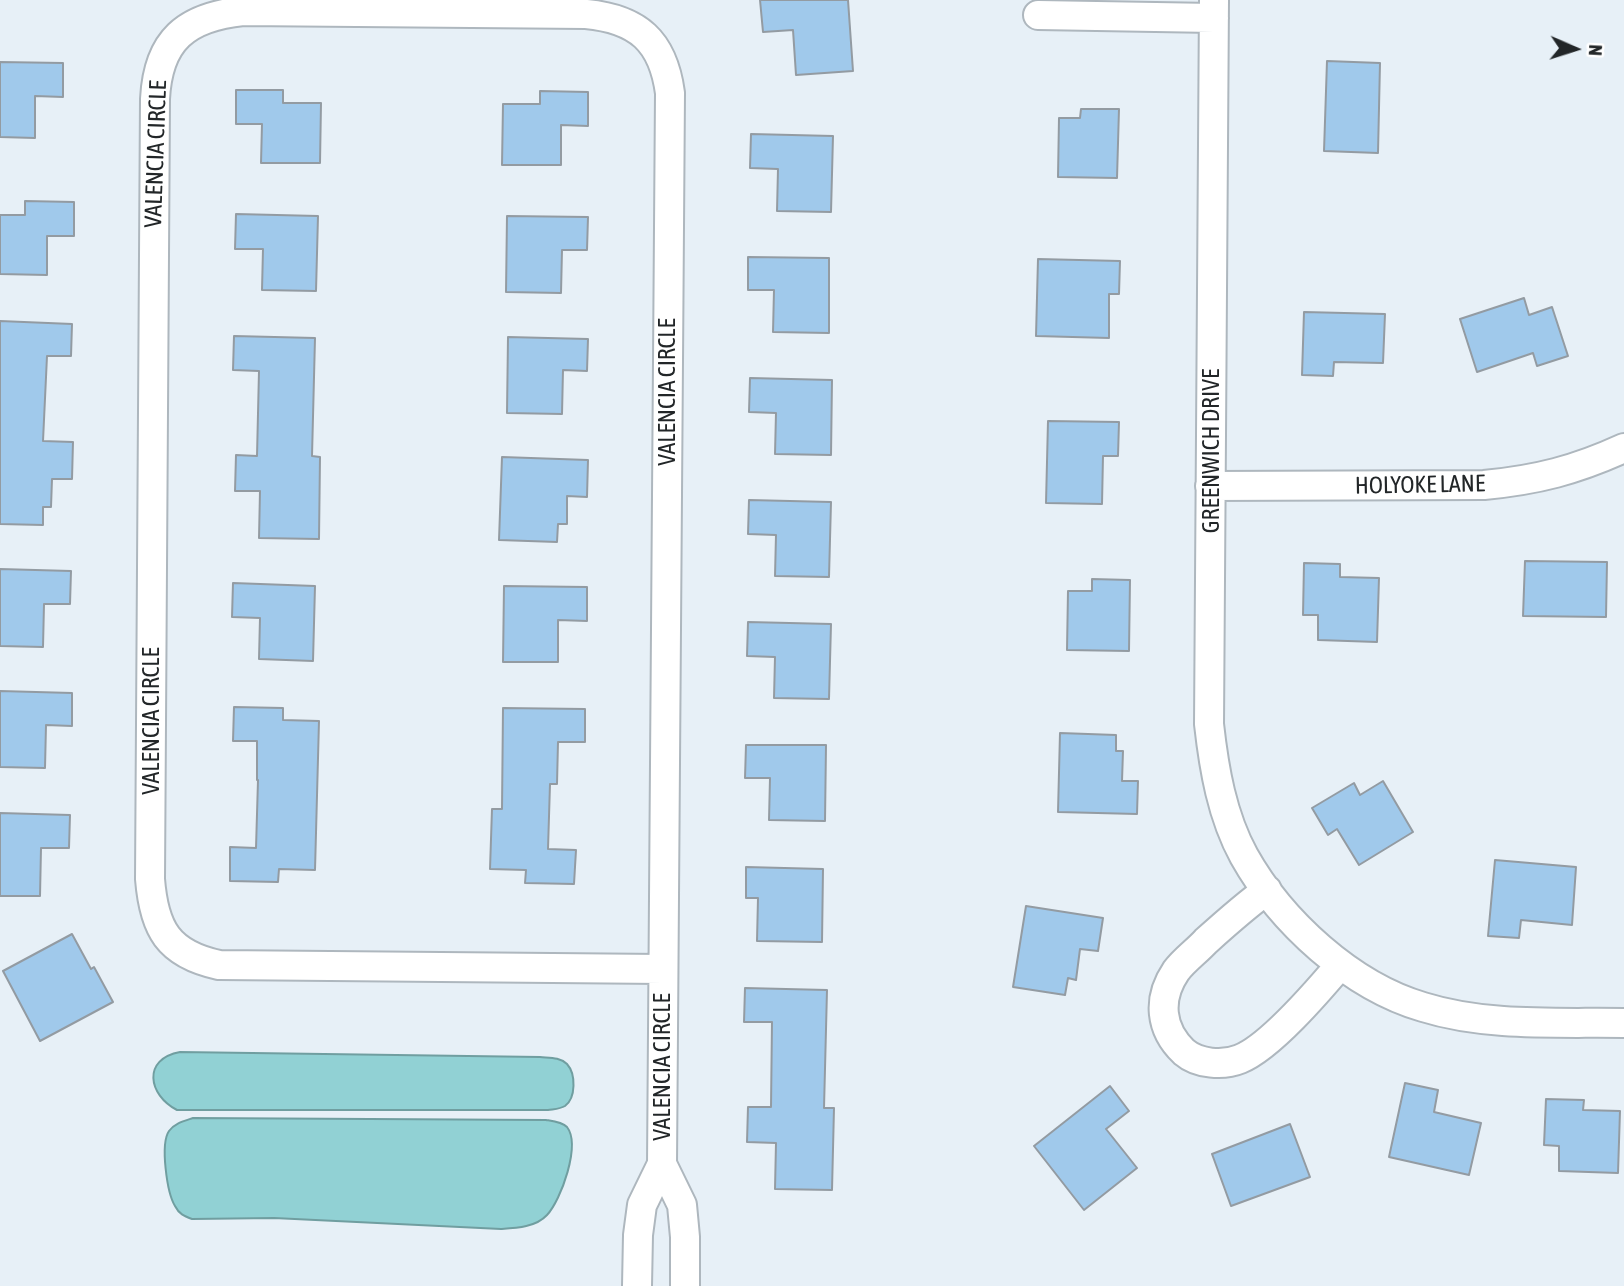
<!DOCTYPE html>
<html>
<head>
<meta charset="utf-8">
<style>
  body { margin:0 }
  #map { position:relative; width:1624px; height:1286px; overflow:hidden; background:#e7f0f7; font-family:"Asap Condensed",sans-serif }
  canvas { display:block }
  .north { position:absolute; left:1540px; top:14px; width:70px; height:70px; -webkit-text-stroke:5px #fff; paint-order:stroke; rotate:93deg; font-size:19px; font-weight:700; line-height:28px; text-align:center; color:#222628 }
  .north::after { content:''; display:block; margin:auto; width:24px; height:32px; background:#222628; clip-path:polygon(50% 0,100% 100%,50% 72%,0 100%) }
</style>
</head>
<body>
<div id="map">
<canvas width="1624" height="1286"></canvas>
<div class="north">N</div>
</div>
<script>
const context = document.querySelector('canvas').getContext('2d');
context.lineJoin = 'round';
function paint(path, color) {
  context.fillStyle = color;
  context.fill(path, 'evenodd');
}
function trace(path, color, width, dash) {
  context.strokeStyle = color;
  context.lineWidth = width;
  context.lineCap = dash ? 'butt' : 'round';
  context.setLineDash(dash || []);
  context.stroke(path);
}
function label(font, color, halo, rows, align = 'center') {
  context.font = font + ' "Asap Condensed",sans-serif';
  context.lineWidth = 5;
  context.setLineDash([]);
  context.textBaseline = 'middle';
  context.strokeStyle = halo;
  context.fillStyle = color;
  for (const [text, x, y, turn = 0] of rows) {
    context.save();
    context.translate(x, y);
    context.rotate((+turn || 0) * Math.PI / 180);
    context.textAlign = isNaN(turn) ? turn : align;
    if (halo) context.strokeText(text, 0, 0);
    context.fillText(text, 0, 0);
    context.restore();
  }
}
const water = new Path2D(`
  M 180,1052 L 540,1057 C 549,1058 560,1057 567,1064 C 576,1074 576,1098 565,1106 C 560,1109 554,1109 548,1110 L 177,1110 C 148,1095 142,1059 180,1052 Z
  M 193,1118 L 546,1120 C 552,1121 562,1122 567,1127 C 581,1145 561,1200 547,1215 C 536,1227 517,1228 501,1229 L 274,1218 L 192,1219 C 184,1216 179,1214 175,1206 C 167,1193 160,1144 169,1131 C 175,1123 184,1121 193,1118 Z`);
const building = new Path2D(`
  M 760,0 L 848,0 L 853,71 L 796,75 L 793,30 L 763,32 Z
  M 1327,61 L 1380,63 L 1378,153 L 1324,151 Z
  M 0,62 L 63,63 L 63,97 L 35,96 L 35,138 L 0,137 Z
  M 236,90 L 283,90 L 283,103 L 321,103 L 320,163 L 261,163 L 262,124 L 236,124 Z
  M 540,91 L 588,92 L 588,126 L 561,125 L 561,165 L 502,165 L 503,104 L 540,104 Z
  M 1081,109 L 1119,109 L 1117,178 L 1058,177 L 1059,118 L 1080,118 Z
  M 751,134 L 833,136 L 831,212 L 777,211 L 778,169 L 750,168 Z
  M 25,201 L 74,202 L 74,236 L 47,236 L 47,275 L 0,274 L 0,215 L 25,215 Z
  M 236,214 L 318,216 L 316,291 L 262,290 L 263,249 L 235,249 Z
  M 507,216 L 588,217 L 587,250 L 562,250 L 561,293 L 506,292 Z
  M 748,257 L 829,258 L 829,333 L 773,332 L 774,290 L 748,290 Z
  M 1038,259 L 1120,261 L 1119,294 L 1109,294 L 1109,338 L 1036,336 Z
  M 1524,298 L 1529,315 L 1552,307 L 1568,356 L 1537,366 L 1533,353 L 1477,372 L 1460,319 Z
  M 1304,312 L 1385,314 L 1383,363 L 1334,362 L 1333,376 L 1302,375 Z
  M 0,321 L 72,324 L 71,356 L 47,356 L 43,441 L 73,442 L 72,479 L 52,479 L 51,507 L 43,507 L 43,525 L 0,524 Z
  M 234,336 L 315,338 L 312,456 L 320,457 L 319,539 L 259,538 L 260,491 L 235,491 L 236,455 L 257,456 L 259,371 L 233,370 Z
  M 508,337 L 588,339 L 587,371 L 563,370 L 562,414 L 507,413 Z
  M 750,378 L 832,380 L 831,455 L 775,454 L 776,413 L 749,412 Z
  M 1048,421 L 1119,422 L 1118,456 L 1103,456 L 1102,504 L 1046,503 Z
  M 502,457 L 588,460 L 587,497 L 567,496 L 567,524 L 558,524 L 557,542 L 499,540 Z
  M 749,500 L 831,502 L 829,577 L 775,576 L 776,535 L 748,534 Z
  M 1525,561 L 1607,562 L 1606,617 L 1523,616 Z
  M 1304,563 L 1340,564 L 1340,577 L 1379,578 L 1377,642 L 1318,640 L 1318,615 L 1303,615 Z
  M 0,569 L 71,571 L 70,604 L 44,604 L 43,647 L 0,646 Z
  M 1092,579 L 1130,580 L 1129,651 L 1067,650 L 1068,591 L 1092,591 Z
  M 233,583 L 315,586 L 313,661 L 259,659 L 260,618 L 232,617 Z
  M 504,586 L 587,587 L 587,621 L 558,620 L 558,662 L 503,662 Z
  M 748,622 L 831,624 L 829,699 L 774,698 L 775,657 L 747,656 Z
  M 0,691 L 72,693 L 72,726 L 46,725 L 45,768 L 0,767 Z
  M 234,707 L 283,708 L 283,720 L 319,721 L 315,870 L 279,869 L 278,882 L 230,881 L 230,847 L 256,848 L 258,780 L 257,780 L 257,741 L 233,741 Z
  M 503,708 L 585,709 L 585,742 L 558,742 L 557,784 L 550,784 L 548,849 L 576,850 L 574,884 L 525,883 L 526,870 L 490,869 L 492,809 L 502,809 Z
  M 1060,733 L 1116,735 L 1116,751 L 1123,751 L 1122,781 L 1138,781 L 1137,814 L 1058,812 Z
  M 746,745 L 826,745 L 825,821 L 769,820 L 770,778 L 745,778 Z
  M 1383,781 L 1413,832 L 1359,865 L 1337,829 L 1328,835 L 1312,808 L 1354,783 L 1360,795 Z
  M 0,813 L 70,815 L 69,848 L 41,848 L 40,896 L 0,896 Z
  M 1495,860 L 1576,867 L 1572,925 L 1521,920 L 1519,938 L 1488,936 Z
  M 746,867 L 823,869 L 822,942 L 757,941 L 758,898 L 746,898 Z
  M 1026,906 L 1103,918 L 1098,951 L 1080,949 L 1076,980 L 1068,978 L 1065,995 L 1013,987 Z
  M 72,934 L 91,969 L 94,967 L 113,1002 L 40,1041 L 3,971 Z
  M 745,988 L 827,990 L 824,1108 L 834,1108 L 832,1190 L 775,1189 L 776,1143 L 747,1142 L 748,1107 L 771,1107 L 772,1022 L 744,1022 Z
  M 1405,1083 L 1438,1090 L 1434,1112 L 1481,1123 L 1469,1175 L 1389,1157 Z
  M 1110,1086 L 1129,1111 L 1106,1129 L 1137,1168 L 1084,1210 L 1034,1146 Z
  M 1546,1099 L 1584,1100 L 1583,1110 L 1620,1111 L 1618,1173 L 1559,1171 L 1559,1146 L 1544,1145 Z
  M 1290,1124 L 1310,1177 L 1231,1206 L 1212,1154 Z`);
const minor = new Path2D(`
  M 1214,0 L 1209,724 C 1214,769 1222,816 1244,856 C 1281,922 1351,986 1423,1007 C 1487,1027 1558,1022 1624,1023
  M 1038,15 L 1214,18
  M 1210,486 L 1484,485 C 1537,480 1576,470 1624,448
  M 1267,890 C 1245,906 1226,923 1206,941 C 1197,951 1184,960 1176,971 C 1157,999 1160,1029 1184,1052 C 1198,1064 1223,1066 1240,1059 C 1270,1047 1318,991 1340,965
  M 662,1164 L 682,1205 L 685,1237 L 685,1286
  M 637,1286 L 638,1235 L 642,1205 L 662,1164 L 670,93 C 663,41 638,19 586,14 L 243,11 C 186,17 158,40 155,99 L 150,879 C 154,929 168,954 219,965 L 663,969`);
const streetNames = [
  ["VALENCIA CIRCLE",156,154,-88],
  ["VALENCIA CIRCLE",667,392,-90],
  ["GREENWICH DRIVE",1211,451,-90],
  ["HOLYOKE LANE",1420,485,-1],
  ["VALENCIA CIRCLE",151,721,-90],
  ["VALENCIA CIRCLE",662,1067,-90]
];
paint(water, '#91d1d4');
trace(water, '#709ea0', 2);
paint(building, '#a0c9eb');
trace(building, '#939ba2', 2);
trace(minor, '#aeb7be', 32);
trace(minor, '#fff', 28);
label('24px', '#222628', '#fff', streetNames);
</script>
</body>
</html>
